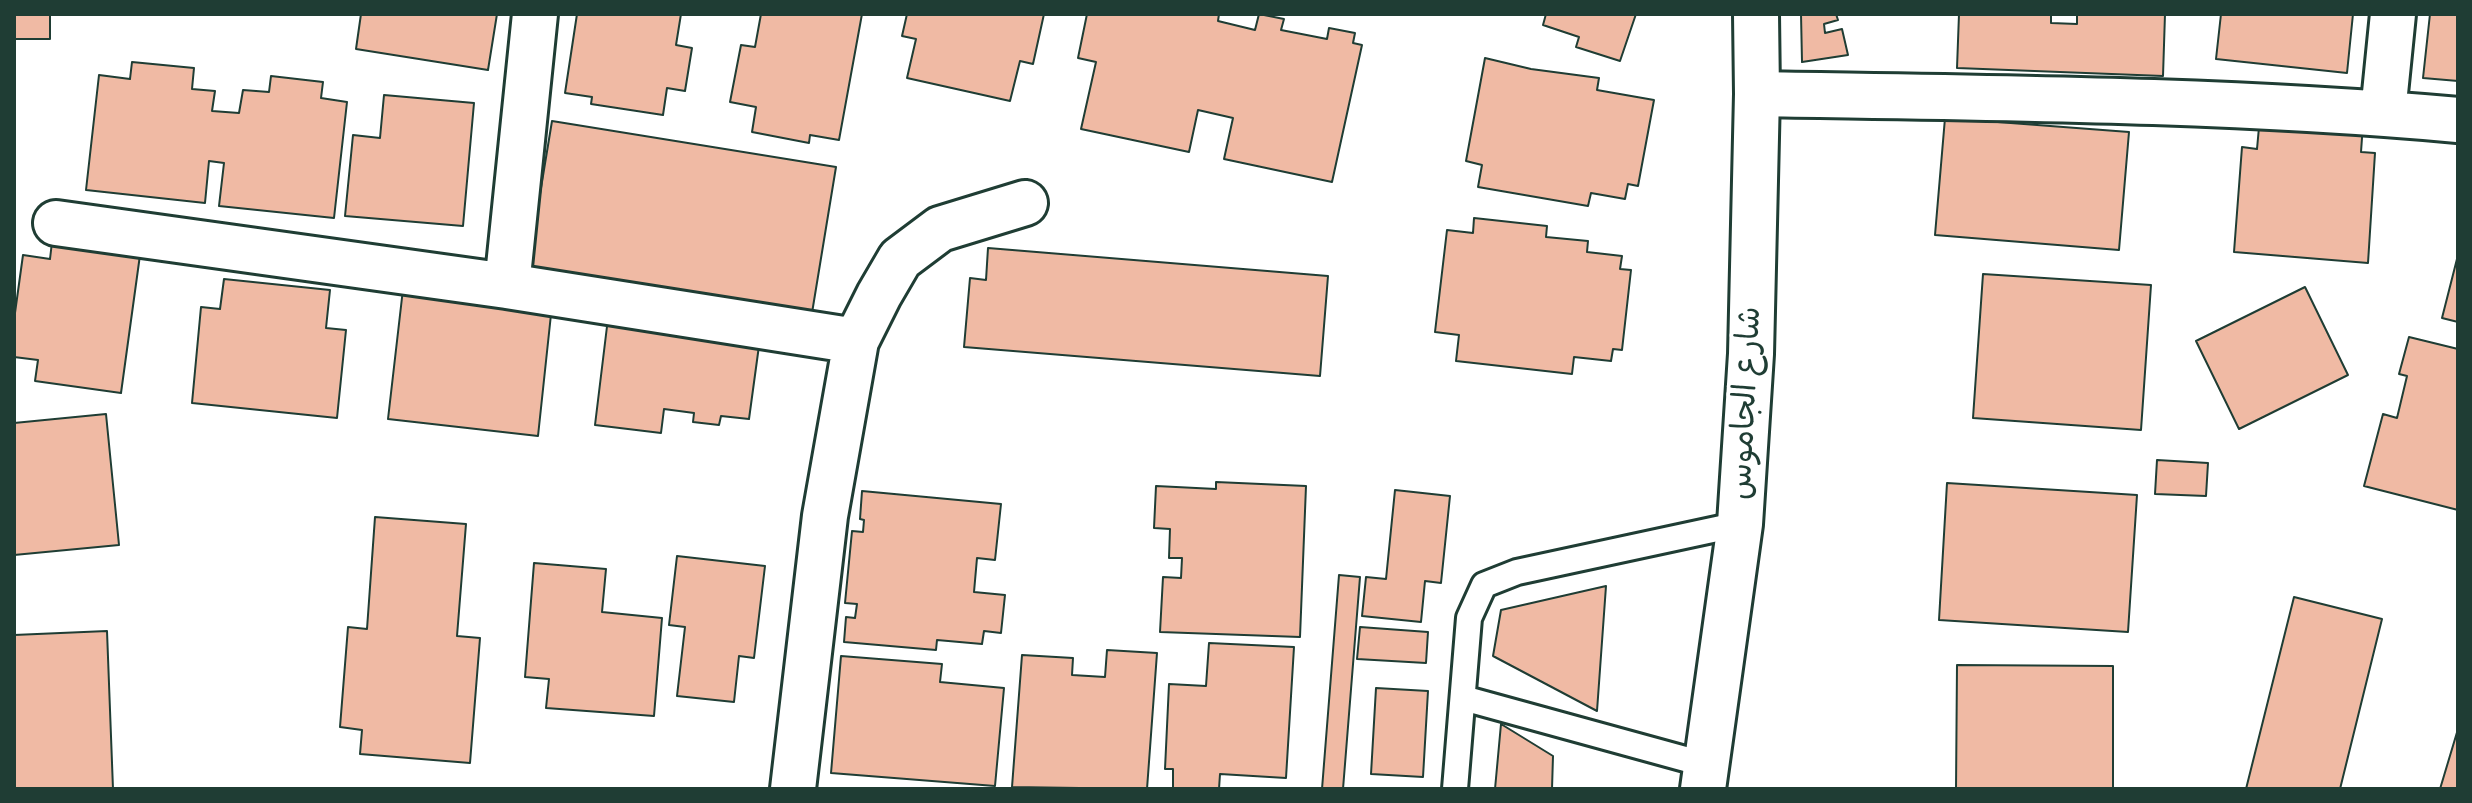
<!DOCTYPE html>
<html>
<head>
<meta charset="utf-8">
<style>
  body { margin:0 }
  #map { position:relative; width:2472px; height:803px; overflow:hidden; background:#fff; font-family:Caveat,sans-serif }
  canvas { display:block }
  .frame { position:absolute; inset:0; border:16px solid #1f3d34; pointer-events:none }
</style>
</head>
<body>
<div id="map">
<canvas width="2472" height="803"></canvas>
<div class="frame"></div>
</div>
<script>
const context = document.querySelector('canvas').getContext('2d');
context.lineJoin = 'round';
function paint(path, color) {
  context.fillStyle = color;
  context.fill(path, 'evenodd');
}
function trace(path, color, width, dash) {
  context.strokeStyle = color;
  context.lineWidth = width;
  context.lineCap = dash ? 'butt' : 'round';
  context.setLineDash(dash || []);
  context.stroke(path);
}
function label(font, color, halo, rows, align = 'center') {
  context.font = font + ' Caveat,"Playpen Sans Arabic",sans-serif';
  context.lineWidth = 7;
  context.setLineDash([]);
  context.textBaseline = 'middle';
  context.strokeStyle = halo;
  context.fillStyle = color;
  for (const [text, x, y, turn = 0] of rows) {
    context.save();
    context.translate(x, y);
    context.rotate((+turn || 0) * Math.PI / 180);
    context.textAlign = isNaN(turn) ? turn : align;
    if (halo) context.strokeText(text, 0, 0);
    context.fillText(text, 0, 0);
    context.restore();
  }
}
const building = new Path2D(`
  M 14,14 L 50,14 L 50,39 L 14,39 Z
  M 361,14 L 497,14 L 488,70 L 356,49 Z
  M 577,14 L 681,14 L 676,45 L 692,48 L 685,91 L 667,88 L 663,115 L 591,104 L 592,97 L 565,93 Z
  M 761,14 L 862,14 L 839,140 L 810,135 L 809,143 L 752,132 L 756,107 L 730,102 L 741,45 L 755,47 Z
  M 907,14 L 1044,14 L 1033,64 L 1020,61 L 1010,101 L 907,78 L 916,39 L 902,36 Z
  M 1087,14 L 1219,14 L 1218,21 L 1255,30 L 1259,14 L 1284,19 L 1281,30 L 1327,39 L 1329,28 L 1355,33 L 1353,43 L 1362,45 L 1332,182 L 1224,159 L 1233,118 L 1198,110 L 1189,152 L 1081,129 L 1096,62 L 1078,58 Z
  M 1546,14 L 1636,14 L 1620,61 L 1576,47 L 1579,37 L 1543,25 Z
  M 1801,14 L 1836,14 L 1838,20 L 1824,24 L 1825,33 L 1842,29 L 1848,55 L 1802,62 Z
  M 1959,14 L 2051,14 L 2051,23 L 2077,24 L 2077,14 L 2165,14 L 2163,76 L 1957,68 Z
  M 2221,14 L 2353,14 L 2347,73 L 2216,59 Z
  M 2430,14 L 2458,14 L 2458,81 L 2423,78 Z
  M 1485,58 L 1531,69 L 1599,78 L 1597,90 L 1654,100 L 1638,186 L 1628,184 L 1625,199 L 1591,193 L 1588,206 L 1478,187 L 1482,165 L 1466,161 Z
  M 132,62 L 194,68 L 192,89 L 215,91 L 212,111 L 239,113 L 243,90 L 269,92 L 271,76 L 323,82 L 321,98 L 347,102 L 334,218 L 219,206 L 224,163 L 209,161 L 205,203 L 86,190 L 99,75 L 130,79 Z
  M 384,95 L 474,103 L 463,226 L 345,216 L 353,135 L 380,138 Z
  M 2260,116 L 2363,124 L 2361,152 L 2375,153 L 2368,263 L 2234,252 L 2242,147 L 2257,149 Z
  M 1945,118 L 2129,132 L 2119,250 L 1935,235 Z
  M 552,121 L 836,167 L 811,319 L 527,273 Z
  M 1474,218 L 1547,226 L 1546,237 L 1588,241 L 1587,252 L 1622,256 L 1620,269 L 1631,270 L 1622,350 L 1613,349 L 1611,361 L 1574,357 L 1572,374 L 1456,361 L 1459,335 L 1435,332 L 1447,230 L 1473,233 Z
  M 52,242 L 140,255 L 121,393 L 35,381 L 38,360 L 14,357 L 14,320 L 23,255 L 50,259 Z
  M 988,248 L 1328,276 L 1320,376 L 964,347 L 970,278 L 986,280 Z
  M 2458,255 L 2458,322 L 2442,318 Z
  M 1983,274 L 2151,285 L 2141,430 L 1973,418 Z
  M 224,279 L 330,290 L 326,328 L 346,330 L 337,418 L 192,403 L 201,307 L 220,309 Z
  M 2305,287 L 2348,375 L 2239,429 L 2196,341 Z
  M 403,289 L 552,305 L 538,436 L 388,419 Z
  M 609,310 L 761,331 L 749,419 L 721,416 L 719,425 L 693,422 L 694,413 L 664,409 L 661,433 L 595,425 Z
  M 2409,337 L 2458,349 L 2458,510 L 2364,486 L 2383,414 L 2397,418 L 2407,376 L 2399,374 Z
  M 106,414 L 119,545 L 14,555 L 14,423 Z
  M 2157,460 L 2208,463 L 2206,496 L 2155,494 Z
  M 1216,482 L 1306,486 L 1300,637 L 1160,632 L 1163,577 L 1181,578 L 1182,558 L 1169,558 L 1170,529 L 1154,528 L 1156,486 L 1216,489 Z
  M 1947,483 L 2137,495 L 2128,632 L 1939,620 Z
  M 1395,490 L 1450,496 L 1441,583 L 1425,581 L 1421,622 L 1362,616 L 1366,577 L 1386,579 Z
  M 862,491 L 1001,504 L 995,560 L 977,558 L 974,592 L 1005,595 L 1001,633 L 984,631 L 982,644 L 937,640 L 936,650 L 844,642 L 846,617 L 855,618 L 857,604 L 845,603 L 852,531 L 863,532 L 864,520 L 860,519 Z
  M 375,517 L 466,524 L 457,636 L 480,638 L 470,763 L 360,754 L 362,730 L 340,727 L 348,627 L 367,629 Z
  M 677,556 L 765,566 L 754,658 L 739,656 L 734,702 L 677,696 L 685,627 L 669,625 Z
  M 534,563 L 606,569 L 602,612 L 662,618 L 654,716 L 546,708 L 549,679 L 525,677 Z
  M 1339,575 L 1360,577 L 1343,789 L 1322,789 Z
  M 1606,586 L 1597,711 L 1493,656 L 1501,610 Z
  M 2294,597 L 2382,619 L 2340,789 L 2246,789 Z
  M 1360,627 L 1428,632 L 1426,663 L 1357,659 Z
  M 107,631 L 113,789 L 14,789 L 14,635 Z
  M 1209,643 L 1294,647 L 1286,778 L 1220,774 L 1219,789 L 1173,789 L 1173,769 L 1165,769 L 1169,684 L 1206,686 Z
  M 1107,650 L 1157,653 L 1147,789 L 1012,787 L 1022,655 L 1073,658 L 1072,675 L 1105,677 Z
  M 841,656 L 942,664 L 940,682 L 1004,688 L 995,786 L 831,773 Z
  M 1957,665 L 2113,666 L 2113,789 L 1956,789 Z
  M 1376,688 L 1428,691 L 1423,777 L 1371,774 Z
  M 1501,724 L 1553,756 L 1552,789 L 1495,789 Z
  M 2458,729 L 2458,789 L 2440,789 Z`);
const lane = new Path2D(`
  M 1463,698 L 1707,765
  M 1455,789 L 1469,618 L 1484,585 L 1517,572 L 1740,524`);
const street = new Path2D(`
  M 535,14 L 507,286 L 856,341
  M 1757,94 C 1991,98 2225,99 2458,120
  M 2383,113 L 2393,14
  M 56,223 L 507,286
  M 793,789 L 825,516 L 856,341 L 879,295 L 900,259 L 940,229 L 1025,203`);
const secondary = new Path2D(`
  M 1703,789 L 1740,524 L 1751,354 L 1757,94 L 1756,14`);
const streetNames = [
  ["شارع الجاموس",1746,403,-87]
];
paint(building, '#f0baa4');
trace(building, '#1f3d34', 2);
trace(lane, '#1f3d34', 30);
trace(street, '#1f3d34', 50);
trace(secondary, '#1f3d34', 50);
trace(lane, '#fff', 24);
trace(street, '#fff', 44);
trace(secondary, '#fff', 44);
label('32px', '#1f3d34', '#fff', streetNames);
</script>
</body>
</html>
